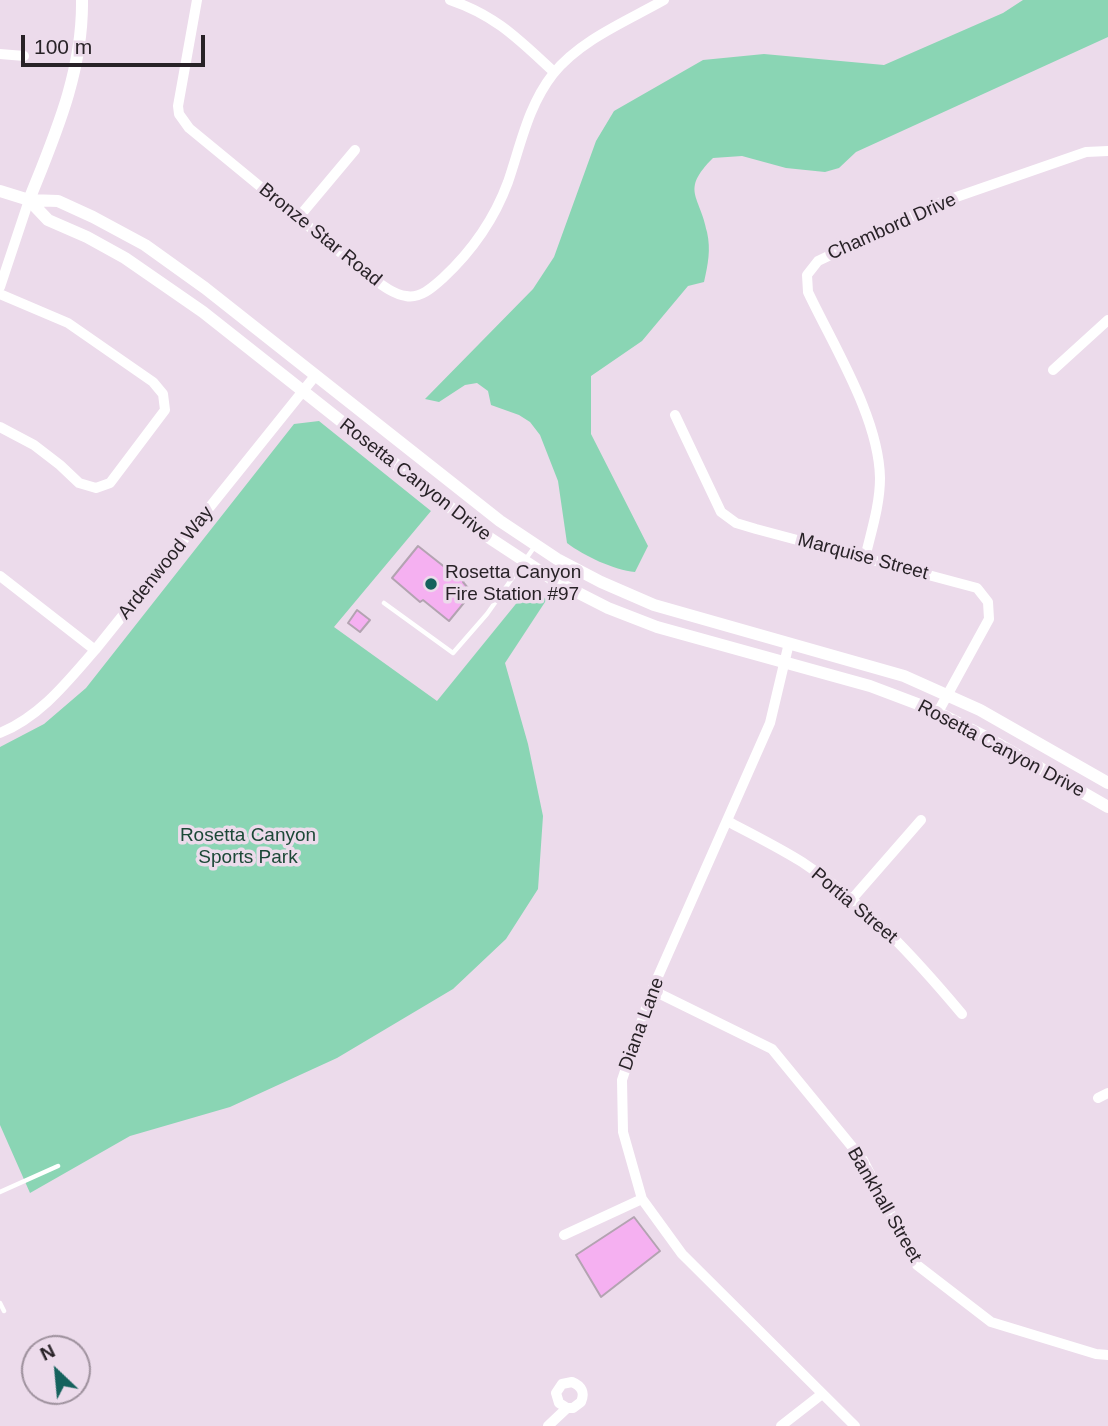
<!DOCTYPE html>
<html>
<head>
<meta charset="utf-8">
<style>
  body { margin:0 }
  #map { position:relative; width:1108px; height:1426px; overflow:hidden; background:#ecdbeb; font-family:Arial,sans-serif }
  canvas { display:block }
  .north { position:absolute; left:21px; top:1335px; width:70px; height:70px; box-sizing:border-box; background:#ecdbeb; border:2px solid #9e919d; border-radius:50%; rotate:334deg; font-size:19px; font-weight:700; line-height:28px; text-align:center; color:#282227 }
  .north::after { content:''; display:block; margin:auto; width:24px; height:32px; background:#15625d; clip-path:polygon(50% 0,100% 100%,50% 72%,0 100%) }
  .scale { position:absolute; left:21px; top:35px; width:184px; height:32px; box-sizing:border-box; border:4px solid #282227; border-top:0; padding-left:9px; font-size:21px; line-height:24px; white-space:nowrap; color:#282227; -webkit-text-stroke:5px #ecdbeb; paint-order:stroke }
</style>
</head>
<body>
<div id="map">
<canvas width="1108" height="1426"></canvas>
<div class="north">N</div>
<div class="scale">100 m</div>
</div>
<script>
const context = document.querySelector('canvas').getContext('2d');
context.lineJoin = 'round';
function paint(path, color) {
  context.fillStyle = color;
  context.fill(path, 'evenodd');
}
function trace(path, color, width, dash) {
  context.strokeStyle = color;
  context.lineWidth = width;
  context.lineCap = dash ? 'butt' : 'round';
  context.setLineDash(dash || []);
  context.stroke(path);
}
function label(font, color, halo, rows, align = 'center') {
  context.font = font + ' Arial,sans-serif';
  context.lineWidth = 7;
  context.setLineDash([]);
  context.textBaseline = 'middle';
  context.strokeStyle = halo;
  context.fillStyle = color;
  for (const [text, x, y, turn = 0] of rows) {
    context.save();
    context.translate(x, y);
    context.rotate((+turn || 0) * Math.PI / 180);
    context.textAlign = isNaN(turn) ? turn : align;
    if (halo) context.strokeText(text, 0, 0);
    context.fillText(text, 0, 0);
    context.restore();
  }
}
const green = new Path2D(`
  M 1023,0 L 1108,0 L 1108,37 L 856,152 L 839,168 L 825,172 L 786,168 L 742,156 L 713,158 C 680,191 700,195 707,232 C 711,250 708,264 704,282 L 688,286 L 642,341 L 591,376 L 591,434 L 648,546 L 635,572 C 614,570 584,556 567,543 L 558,481 L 540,435 L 530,422 L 519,415 L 491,405 L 488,391 L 477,383 L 465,385 L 439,402 L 425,399 L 533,289 L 554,257 L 596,141 L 614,111 L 703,60 L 764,54 L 884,65 L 1003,13 Z
  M 319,421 L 431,511 L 334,627 L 437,701 L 528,589 L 547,599 L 505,663 L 528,744 L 543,816 L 538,889 L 506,939 L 453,989 L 337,1058 L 230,1107 L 130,1136 L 30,1193 L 0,1125 L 0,747 L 44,724 L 86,688 L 294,424 Z`);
const building = new Path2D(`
  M 418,546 L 456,576 L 458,574 L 465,579 L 463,582 L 472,593 L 449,621 L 423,600 L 420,602 L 392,578 Z
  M 357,610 L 370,620 L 360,632 L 348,623 Z
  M 634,1217 L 660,1251 L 601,1297 L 576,1255 Z`);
const service = new Path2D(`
  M 384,603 L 453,653 L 487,614 L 535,546
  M 0,1192 L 58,1166
  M 0,1303 L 4,1311`);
const minor = new Path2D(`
  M 197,0 L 178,106 L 179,114 L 189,128 L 364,272 C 377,281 391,294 406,296 C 420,299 433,287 443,278 C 472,251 494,220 508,182 C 521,144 528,106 553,74 C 580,40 627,21 664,0
  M 450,0 C 497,16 519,40 554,72
  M 0,54 L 24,56
  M 298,218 L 355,150
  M 0,287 L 29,200
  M 0,294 L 68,323 L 153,382 L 163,394 L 165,410 L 110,483 L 96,488 L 79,483 L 60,465 L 34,445 L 0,427
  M 1053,370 L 1108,320
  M 675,415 L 721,512 L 736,523 L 756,529 L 977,588 L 988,602 L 989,619 L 938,712
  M 865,558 C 871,532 880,505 880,478 C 879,418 834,347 808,292 L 807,275 L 818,261 L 939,203 L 1086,152 L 1108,151
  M 0,576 L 95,650
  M 789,643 L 770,723 L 652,990 L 622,1080 L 623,1132 L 642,1199 L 682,1254 L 855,1426
  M 0,733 C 41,716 67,682 95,650 L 315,376
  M 727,821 C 752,834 778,847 802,862 C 865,903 915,958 962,1014
  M 852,899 L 921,820
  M 652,990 L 772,1049 L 863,1160 L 917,1265 L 991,1322 L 1096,1354 L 1108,1355
  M 1098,1098 L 1108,1093
  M 564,1235 L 642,1199
  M 548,1426 L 567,1408 L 573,1408 L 581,1402 C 585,1393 582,1386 572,1382 L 562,1384 L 556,1393 L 559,1403 L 567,1408
  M 781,1426 L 822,1394`);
const tertiary = new Path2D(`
  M 0,191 L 29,200 L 58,201 L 93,217 L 145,245 L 205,288 L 500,521 L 557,559 L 601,582 L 654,605 L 904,676 L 980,710 L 1108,783
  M 29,200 L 48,220 L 87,237 L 125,258 L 203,312 L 485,535 L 555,581 L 608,608 L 657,627 L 870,686 L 931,709 L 986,737 L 1108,807
  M 29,200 C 55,135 83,72 82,0`);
const markers = [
  [431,584,7,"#15625d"]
];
const streetNames = [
  ["Chambord Drive",892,227,-24],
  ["Bronze Star Road",320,235,39],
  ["Rosetta Canyon Drive",415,480,38],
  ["Marquise Street",863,557,15],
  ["Ardenwood Way",166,563,-51],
  ["Rosetta Canyon Drive",1001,749,28],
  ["Portia Street",854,906,40],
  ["Diana Lane",642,1024,-70],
  ["Bankhall Street",884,1205,60]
];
const poiNames = [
  ["Rosetta Canyon",445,573],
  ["Fire Station #97",445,595]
];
const parkNames = [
  ["Rosetta Canyon",248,836],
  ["Sports Park",248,858]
];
paint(green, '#8ad5b4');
paint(building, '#f5b0f1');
trace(building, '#b3a3b1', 2);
trace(service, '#fff', 4.5);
trace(minor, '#fff', 10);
trace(tertiary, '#fff', 12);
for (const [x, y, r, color] of markers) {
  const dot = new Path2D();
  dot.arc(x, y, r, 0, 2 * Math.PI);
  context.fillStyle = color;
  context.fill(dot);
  trace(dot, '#ecdbeb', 2.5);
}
label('19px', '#282227', '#ecdbeb', streetNames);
label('19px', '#282227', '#ecdbeb', poiNames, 'left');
label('19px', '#1c4837', '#ecdbeb', parkNames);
</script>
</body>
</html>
